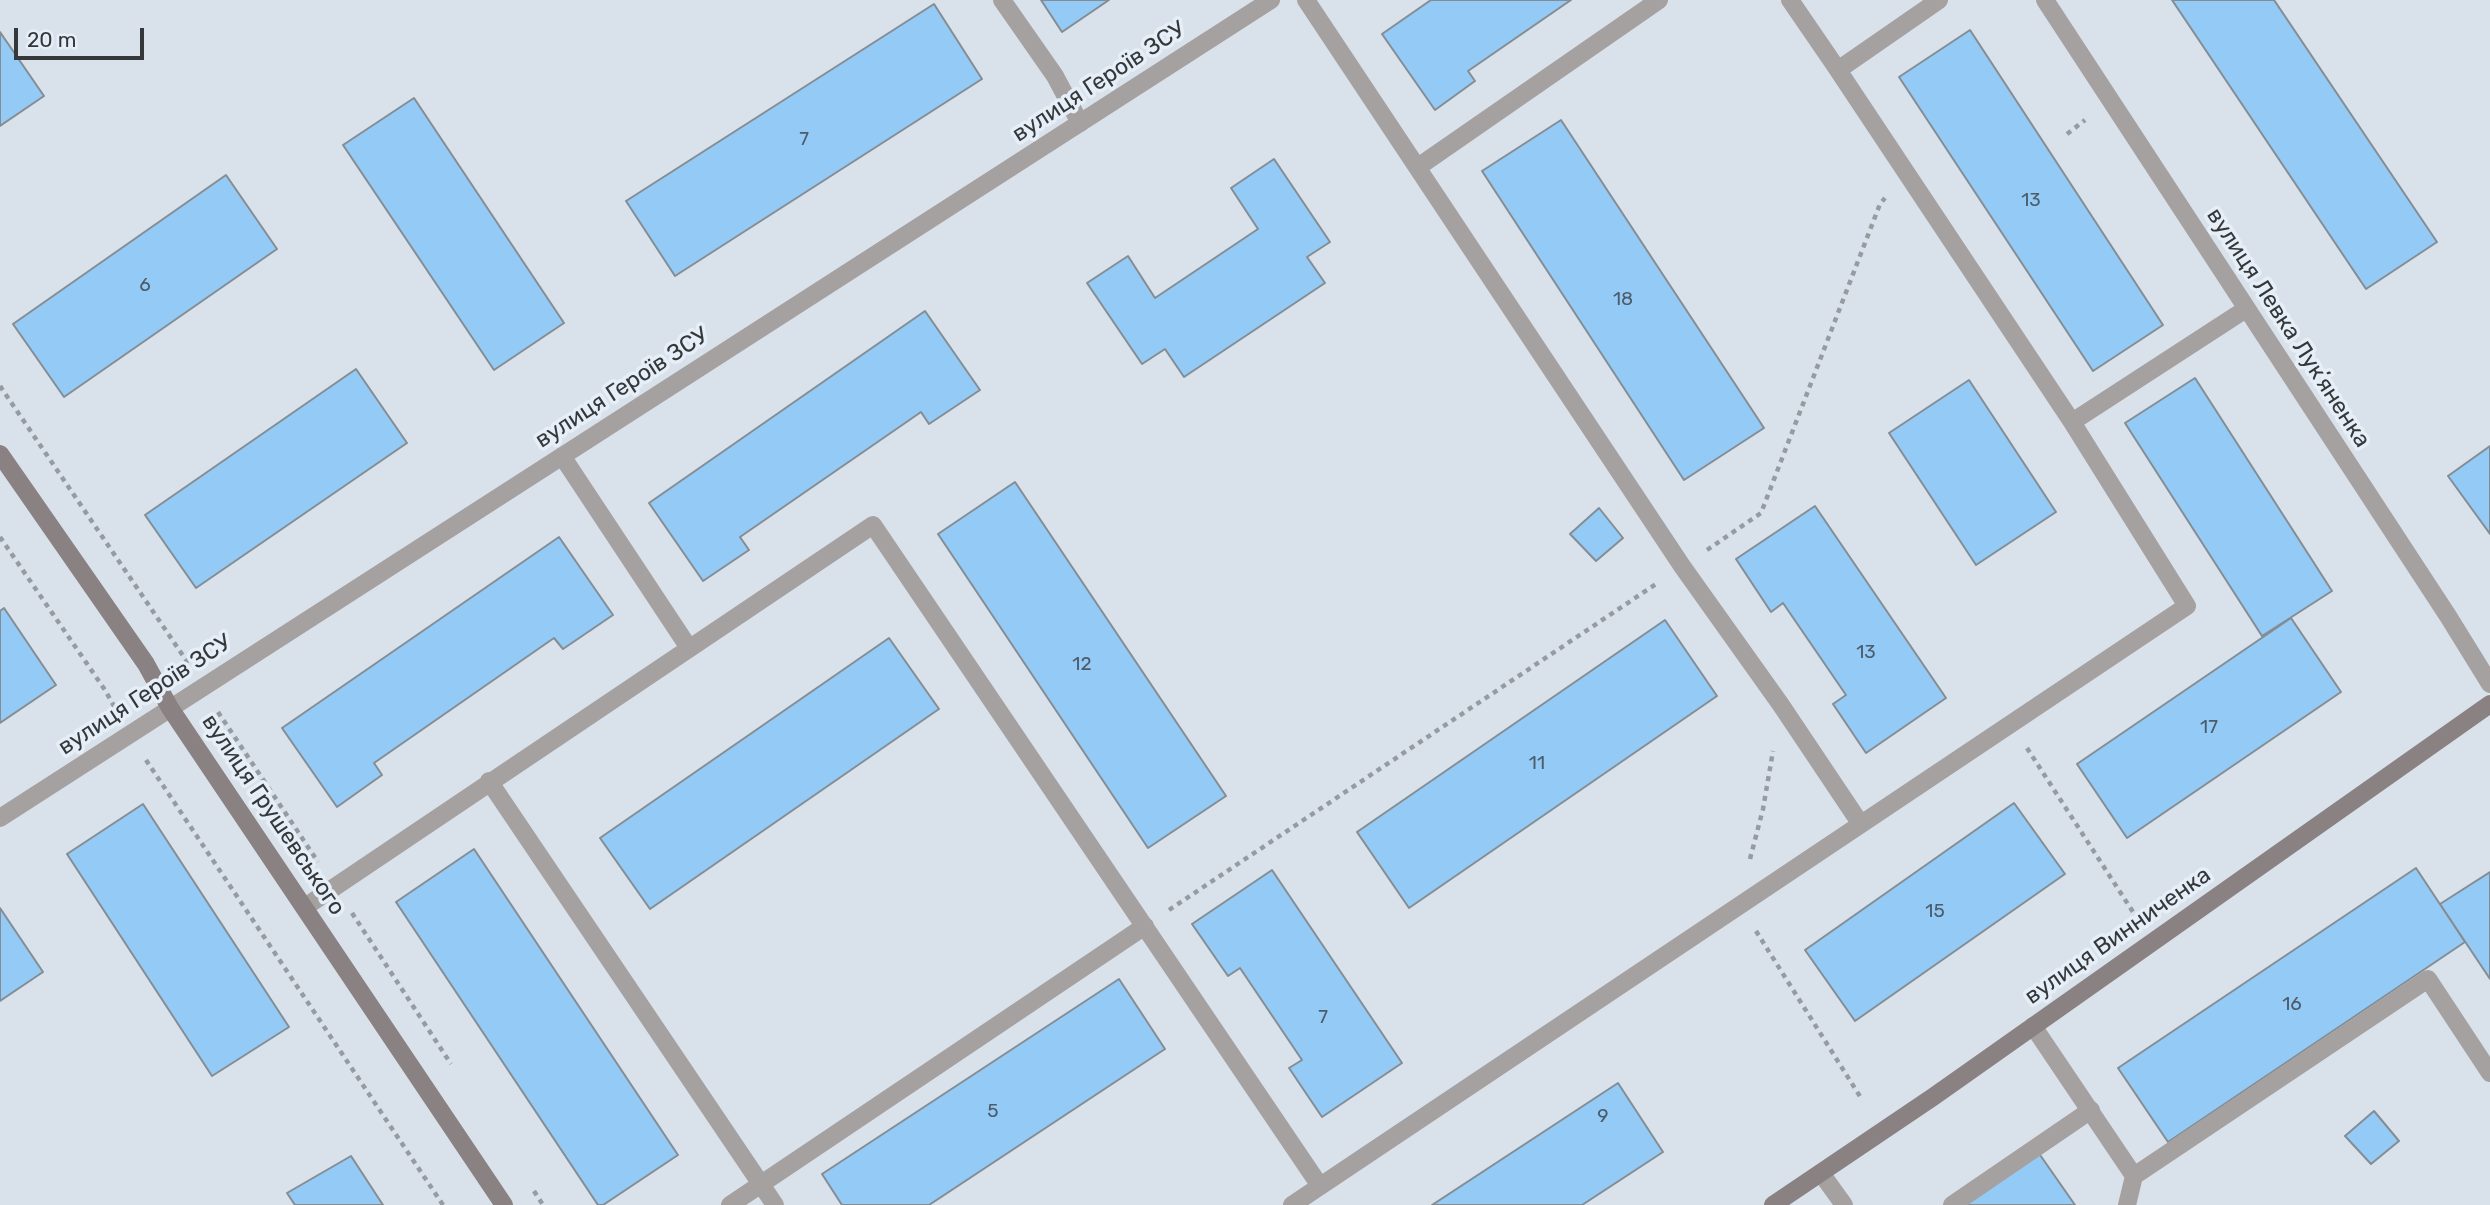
<!DOCTYPE html>
<html>
<head>
<meta charset="utf-8">
<style>
  body { margin:0 }
  #map { position:relative; width:2490px; height:1205px; overflow:hidden; background:#d9e2ea; font-family:Rubik,sans-serif }
  canvas { display:block }
  .scale { position:absolute; left:14px; top:28px; width:130px; height:32px; box-sizing:border-box; border:4px solid #34383b; border-top:0; padding-left:9px; font-size:21px; line-height:24px; white-space:nowrap; color:#34383b; -webkit-text-stroke:5px #e6eff7; paint-order:stroke }
</style>
</head>
<body>
<div id="map">
<canvas width="2490" height="1205"></canvas>
<div class="scale">20 m</div>
</div>
<script>
const context = document.querySelector('canvas').getContext('2d');
context.lineJoin = 'round';
function paint(path, color) {
  context.fillStyle = color;
  context.fill(path, 'evenodd');
}
function trace(path, color, width, dash) {
  context.strokeStyle = color;
  context.lineWidth = width;
  context.lineCap = dash ? 'butt' : 'round';
  context.setLineDash(dash || []);
  context.stroke(path);
}
function label(font, color, halo, rows, align = 'center') {
  context.font = font + ' Rubik,sans-serif';
  context.lineWidth = 7;
  context.setLineDash([]);
  context.textBaseline = 'middle';
  context.strokeStyle = halo;
  context.fillStyle = color;
  for (const [text, x, y, turn = 0] of rows) {
    context.save();
    context.translate(x, y);
    context.rotate((+turn || 0) * Math.PI / 180);
    context.textAlign = isNaN(turn) ? turn : align;
    if (halo) context.strokeText(text, 0, 0);
    context.fillText(text, 0, 0);
    context.restore();
  }
}
const building = new Path2D(`
  M 1041,0 L 1109,0 L 1062,32 Z
  M 1431,0 L 1571,0 L 1468,71 L 1475,81 L 1435,110 L 1382,34 Z
  M 2172,0 L 2274,0 L 2437,242 L 2366,289 Z
  M 934,4 L 982,79 L 675,276 L 626,201 Z
  M 1970,30 L 2163,325 L 2093,371 L 1899,77 Z
  M 0,32 L 44,96 L 0,126 Z
  M 414,98 L 564,323 L 494,370 L 343,145 Z
  M 1561,120 L 1764,428 L 1684,480 L 1482,171 Z
  M 1274,159 L 1330,242 L 1307,257 L 1325,283 L 1184,377 L 1165,349 L 1142,364 L 1087,283 L 1128,256 L 1155,298 L 1258,229 L 1231,188 Z
  M 226,175 L 277,249 L 64,397 L 13,324 Z
  M 925,311 L 980,390 L 929,424 L 921,412 L 740,537 L 749,550 L 703,581 L 649,503 Z
  M 356,369 L 407,443 L 196,588 L 145,515 Z
  M 2195,378 L 2332,591 L 2262,636 L 2125,423 Z
  M 1969,380 L 2056,512 L 1976,565 L 1889,433 Z
  M 2490,446 L 2490,534 L 2448,476 Z
  M 1015,482 L 1226,796 L 1148,848 L 938,534 Z
  M 1815,506 L 1946,698 L 1866,753 L 1833,704 L 1846,695 L 1783,603 L 1771,612 L 1736,559 Z
  M 1599,508 L 1623,538 L 1596,561 L 1570,534 Z
  M 559,537 L 613,615 L 563,649 L 554,638 L 374,763 L 382,775 L 337,807 L 282,728 Z
  M 4,608 L 56,685 L 0,723 L 0,611 Z
  M 2291,618 L 2341,692 L 2127,838 L 2077,764 Z
  M 1665,620 L 1717,696 L 1409,908 L 1357,832 Z
  M 889,638 L 939,709 L 650,909 L 600,838 Z
  M 2014,803 L 2065,874 L 1855,1021 L 1805,950 Z
  M 143,804 L 289,1027 L 212,1076 L 67,854 Z
  M 474,849 L 678,1155 L 603,1205 L 598,1205 L 396,902 Z
  M 2416,868 L 2465,942 L 2168,1142 L 2118,1068 Z
  M 1272,870 L 1402,1063 L 1322,1117 L 1289,1068 L 1302,1060 L 1240,968 L 1228,976 L 1192,924 Z
  M 2490,872 L 2490,979 L 2440,904 Z
  M 0,908 L 43,972 L 0,1001 Z
  M 1119,979 L 1165,1049 L 929,1205 L 842,1205 L 822,1174 Z
  M 1618,1083 L 1663,1152 L 1582,1205 L 1432,1205 Z
  M 2374,1111 L 2399,1141 L 2371,1164 L 2345,1136 Z
  M 2038,1152 L 2075,1205 L 1963,1205 Z
  M 351,1156 L 383,1205 L 295,1205 L 287,1193 Z`);
const path = new Path2D(`
  M 2067,134 L 2085,120
  M 0,386 L 188,663
  M 0,537 L 105,690 L 115,708
  M 1707,550 L 1761,513 L 1880,204 L 1885,198
  M 218,712 L 318,862
  M 2027,748 L 2133,912
  M 146,760 L 443,1205
  M 1750,859 L 1763,809 L 1773,751
  M 1169,910 L 1656,584
  M 352,913 L 451,1064
  M 1756,931 L 1861,1098
  M 534,1191 L 543,1205`);
const lane = new Path2D(`
  M 1002,0 L 1055,76 L 1080,123
  M 1821,1173 L 1844,1205
  M 1952,1205 L 2091,1110`);
const street = new Path2D(`
  M 1306,0 L 1682,566 L 1781,705 L 1860,823
  M 1790,0 L 1838,70 L 1939,0
  M 2045,0 L 2448,616 L 2490,684
  M 1838,70 L 2072,422
  M 1418,167 L 1659,0
  M 562,456 L 689,648
  M 489,781 L 775,1205
  M 0,818 L 1271,0
  M 305,907 L 873,525 L 1320,1186
  M 2033,1026 L 2134,1176
  M 730,1205 L 1145,926
  M 1292,1205 L 2187,606 L 2072,422 L 2246,309
  M 2127,1205 L 2134,1176 L 2428,979 L 2490,1073`);
const secondary = new Path2D(`
  M 0,454 L 146,664 L 170,708 L 504,1205
  M 1773,1205 L 1933,1097 L 2490,704`);
const numberNames = [
  ["7",804,140],
  ["13",2031,201],
  ["6",145,286],
  ["18",1623,300],
  ["13",1866,653],
  ["12",1082,665],
  ["17",2209,728],
  ["11",1537,764],
  ["15",1935,912],
  ["16",2292,1005],
  ["7",1323,1018],
  ["5",993,1112],
  ["9",1603,1117]
];
const streetNames = [
  ["вулиця Героїв ЗСУ",1099,82,-33],
  ["вулиця Левка Лукʼяненка",2288,328,57],
  ["вулиця Героїв ЗСУ",622,388,-33],
  ["вулиця Героїв ЗСУ",145,695,-33],
  ["вулиця Грушевського",273,815,56],
  ["вулиця Винниченка",2118,936,-35]
];
paint(building, '#94caf6');
trace(building, '#858d94', 2);
trace(path, '#959ca1', 4.5, [5, 5]);
trace(lane, '#a6a1a1', 18);
trace(street, '#a6a1a1', 18);
trace(secondary, '#8a8282', 18);
label('19px', '#4c5c6a', null, numberNames);
label('23px', '#34383b', '#e6eff7', streetNames);
</script>
</body>
</html>
